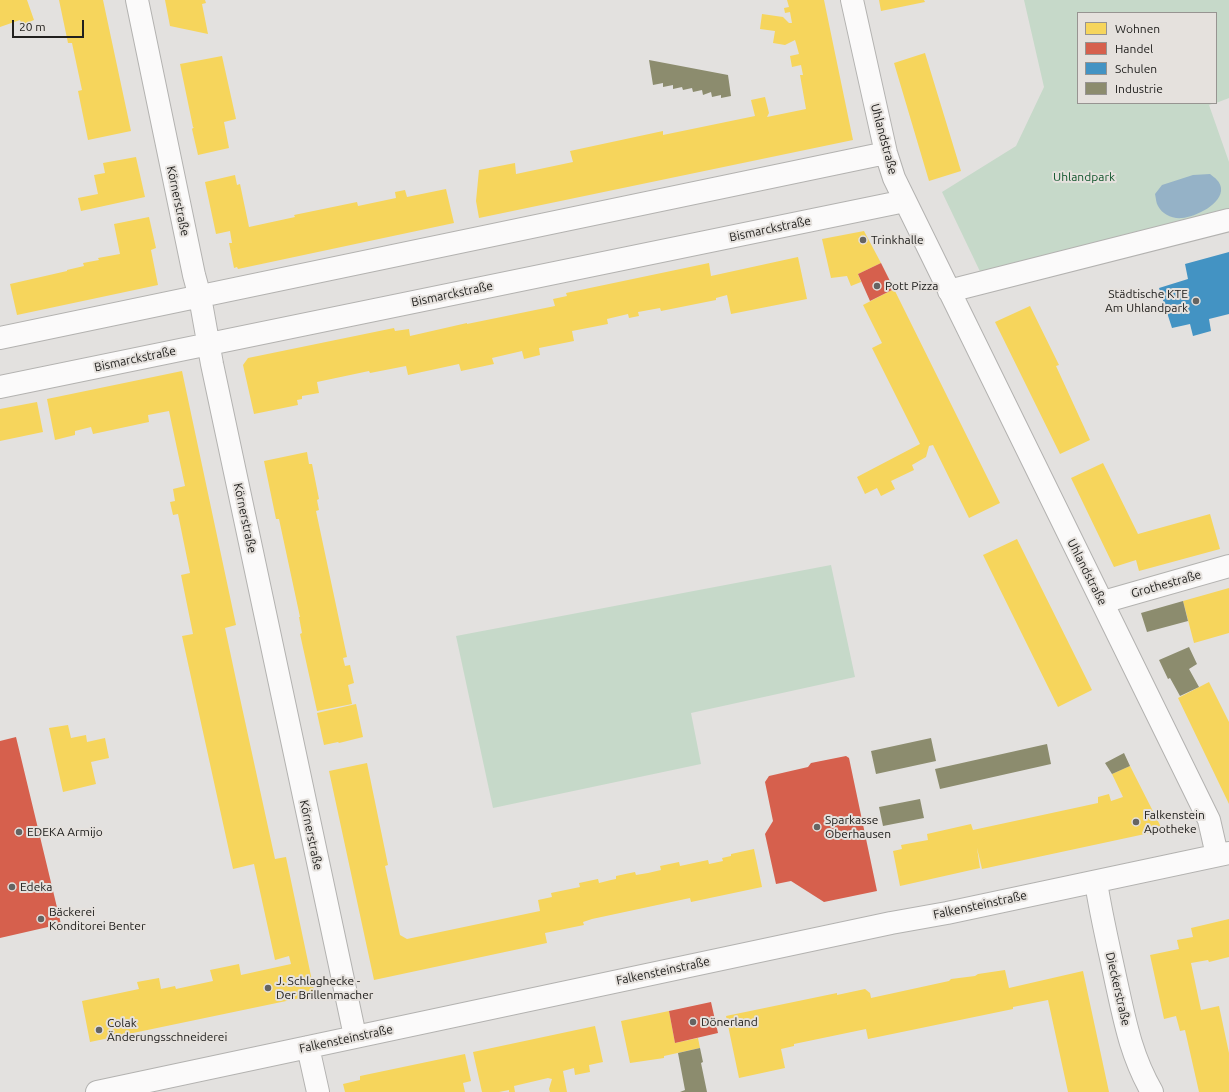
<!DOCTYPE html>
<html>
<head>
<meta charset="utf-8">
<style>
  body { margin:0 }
  #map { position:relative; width:1229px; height:1092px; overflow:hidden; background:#e3e1df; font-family:Ubuntu,sans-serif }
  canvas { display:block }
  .legend { position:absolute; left:1077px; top:12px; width:140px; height:92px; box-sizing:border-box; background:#e5e1dd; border:1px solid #979491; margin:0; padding:5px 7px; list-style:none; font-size:12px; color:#21201e }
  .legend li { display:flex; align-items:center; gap:8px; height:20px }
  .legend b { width:20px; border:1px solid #979491 }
  .scale { position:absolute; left:12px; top:20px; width:72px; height:18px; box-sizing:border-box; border:2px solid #21201e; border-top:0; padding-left:5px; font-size:12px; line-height:14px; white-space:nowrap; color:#21201e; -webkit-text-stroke:3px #e5e1dd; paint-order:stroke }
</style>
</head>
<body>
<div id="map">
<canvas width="1229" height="1092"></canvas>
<ul class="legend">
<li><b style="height:11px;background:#f6d55c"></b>Wohnen</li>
<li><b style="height:11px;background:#d6604d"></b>Handel</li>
<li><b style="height:11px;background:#4393c3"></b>Schulen</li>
<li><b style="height:11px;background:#8c8c6e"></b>Industrie</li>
</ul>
<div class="scale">20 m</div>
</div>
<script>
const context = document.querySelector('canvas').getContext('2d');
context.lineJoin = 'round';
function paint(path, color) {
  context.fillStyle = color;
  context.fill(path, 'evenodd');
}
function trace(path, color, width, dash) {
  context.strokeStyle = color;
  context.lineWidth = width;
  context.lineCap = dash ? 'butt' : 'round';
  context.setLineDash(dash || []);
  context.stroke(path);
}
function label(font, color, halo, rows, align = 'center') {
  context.font = font + ' Ubuntu,sans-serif';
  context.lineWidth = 4;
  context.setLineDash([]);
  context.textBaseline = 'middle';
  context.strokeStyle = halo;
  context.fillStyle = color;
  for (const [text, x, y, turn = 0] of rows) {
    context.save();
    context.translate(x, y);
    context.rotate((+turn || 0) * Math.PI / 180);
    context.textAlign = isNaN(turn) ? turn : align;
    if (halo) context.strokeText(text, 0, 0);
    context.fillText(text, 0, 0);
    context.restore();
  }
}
const green = new Path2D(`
  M 1024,0 L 1229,0 L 1229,98 L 1216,103 L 1216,13 L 1078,13 L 1078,103 L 1215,103 L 1209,105 L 1229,162 L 1229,212 L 986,284 L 942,192 L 1016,146 L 1044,87 Z
  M 831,565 L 855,677 L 691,713 L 701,764 L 493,808 L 456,636 Z`);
const water = new Path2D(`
  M 1210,174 C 1215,178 1220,181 1221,188 C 1223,204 1195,217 1182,218 C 1172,219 1162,214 1158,206 C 1156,203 1156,198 1155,194 L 1162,185 L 1193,175 Z`);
const homes = new Path2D(`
  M 0,0 L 27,0 L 34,20 L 22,25 L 20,20 L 0,27 Z
  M 59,0 L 103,0 L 131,131 L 88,140 L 78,91 L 82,90 L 72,43 L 68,43 Z
  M 165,0 L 205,0 L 206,3 L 202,4 L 208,34 L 170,26 Z
  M 787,0 L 824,0 L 853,140 L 479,218 L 476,201 L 479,170 L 515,163 L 516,174 L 573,162 L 570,151 L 663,131 L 663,135 L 755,116 L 751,100 L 765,97 L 769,113 L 767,117 L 806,109 L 800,75 L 803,75 L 801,65 L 792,67 L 790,56 L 799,54 L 796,43 L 795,40 L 785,45 L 773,43 L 775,31 L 760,29 L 762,14 L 783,17 L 789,23 L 792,23 L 790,12 L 785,13 L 784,8 L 789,7 Z
  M 879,0 L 924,0 L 925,2 L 881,11 Z
  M 925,53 L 961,171 L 929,181 L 894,63 Z
  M 222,56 L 236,119 L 224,122 L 229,148 L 198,155 L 192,129 L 194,127 L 193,127 L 180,64 Z
  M 136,157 L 145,197 L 81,211 L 78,198 L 98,194 L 94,175 L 105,173 L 103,163 Z
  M 235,175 L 237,185 L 240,184 L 249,227 L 295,217 L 294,215 L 357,202 L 358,206 L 396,198 L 395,192 L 405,190 L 407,197 L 446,189 L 454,223 L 238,269 L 237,267 L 234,268 L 229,243 L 232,243 L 230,231 L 216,234 L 205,182 Z
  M 149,217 L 156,248 L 151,250 L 158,285 L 17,315 L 10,284 L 67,271 L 67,270 L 84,266 L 83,263 L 99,260 L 98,258 L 120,254 L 114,224 Z
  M 864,231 L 881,263 L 858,274 L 861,282 L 851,286 L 847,276 L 831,278 L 822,239 Z
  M 798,257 L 807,299 L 731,314 L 727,295 L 716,298 L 716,300 L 661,311 L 660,308 L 638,312 L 639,316 L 629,318 L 628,314 L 607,319 L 608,324 L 572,331 L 574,341 L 539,348 L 540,355 L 524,359 L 522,351 L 492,358 L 494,364 L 461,371 L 459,364 L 408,375 L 406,366 L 370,373 L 369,371 L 317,382 L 319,393 L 302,396 L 302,399 L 297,400 L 298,405 L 254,414 L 243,365 L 248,358 L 394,328 L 395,331 L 409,329 L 410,336 L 467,323 L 467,324 L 555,306 L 553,299 L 567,296 L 566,293 L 709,263 L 711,276 Z
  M 894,289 L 1000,503 L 969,518 L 933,445 L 929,446 L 926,457 L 912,465 L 914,470 L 891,481 L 895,489 L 881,496 L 877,488 L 865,494 L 857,477 L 920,444 L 872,348 L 882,343 L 863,305 Z
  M 1030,306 L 1059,365 L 1056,366 L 1090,440 L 1060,454 L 995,322 Z
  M 182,371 L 236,625 L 225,628 L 238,689 L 275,859 L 286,857 L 315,995 L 90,1042 L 82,1001 L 139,989 L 137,982 L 159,978 L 161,989 L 175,986 L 176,989 L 213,981 L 210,970 L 239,964 L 241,975 L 291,964 L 289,956 L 275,960 L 254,864 L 233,869 L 182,636 L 193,634 L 181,575 L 190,573 L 178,514 L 173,515 L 170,502 L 175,501 L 173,489 L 185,486 L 169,411 L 148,415 L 149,422 L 93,434 L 91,427 L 75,431 L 75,435 L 55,440 L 47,399 Z
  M 37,402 L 43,432 L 0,441 L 0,409 Z
  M 307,452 L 309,464 L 312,464 L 319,499 L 317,500 L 319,510 L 316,511 L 347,657 L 343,658 L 345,666 L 350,665 L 354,683 L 348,685 L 352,704 L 317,711 L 300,634 L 302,633 L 299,617 L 300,617 L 279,519 L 276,519 L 264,461 Z
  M 1103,463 L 1138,534 L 1210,514 L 1220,549 L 1139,571 L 1136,560 L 1114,567 L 1071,478 Z
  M 1017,539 L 1092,690 L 1058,707 L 983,555 Z
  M 1229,588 L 1229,633 L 1194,643 L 1183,601 Z
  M 1209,682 L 1229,722 L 1229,804 L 1178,698 Z
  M 356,704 L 363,737 L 339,743 L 338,742 L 324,745 L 317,713 Z
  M 68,725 L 71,738 L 86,735 L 87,742 L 105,738 L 109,758 L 91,762 L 96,784 L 63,792 L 49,728 Z
  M 367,763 L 388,865 L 385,866 L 400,935 L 407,939 L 540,911 L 538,900 L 552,897 L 551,893 L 580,887 L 579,883 L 598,879 L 599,883 L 611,880 L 616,879 L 616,876 L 635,872 L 636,875 L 648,873 L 661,870 L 660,866 L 679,862 L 680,866 L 708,860 L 709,864 L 723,861 L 722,858 L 731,856 L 731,854 L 754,849 L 762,887 L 691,902 L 690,898 L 592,919 L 583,922 L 584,925 L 545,933 L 547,943 L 374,980 L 329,771 Z
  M 1130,766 L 1161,827 L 1159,831 L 982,869 L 977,848 L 980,868 L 900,886 L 893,851 L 902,849 L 901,845 L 928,840 L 927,834 L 971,824 L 973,830 L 1098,803 L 1098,797 L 1109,794 L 1111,801 L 1123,797 L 1112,774 Z
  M 1229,919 L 1229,957 L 1209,962 L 1208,960 L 1191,963 L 1201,1010 L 1219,1006 L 1229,1053 L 1229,1092 L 1199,1092 L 1185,1030 L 1180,1031 L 1176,1016 L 1164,1019 L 1150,955 L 1179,949 L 1177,940 L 1193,937 L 1191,928 Z
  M 1005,970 L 1009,988 L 1083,971 L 1109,1092 L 1068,1092 L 1048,1000 L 1013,1007 L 1013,1009 L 868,1039 L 866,1029 L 794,1044 L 794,1046 L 781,1049 L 785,1068 L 739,1078 L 726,1016 L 837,993 L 837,995 L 865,989 L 870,993 L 871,998 L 949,981 L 951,979 L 975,976 L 978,974 Z
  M 669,1011 L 675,1043 L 698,1038 L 700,1048 L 664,1056 L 664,1058 L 630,1063 L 621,1021 Z
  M 595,1026 L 603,1062 L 589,1065 L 590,1072 L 575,1075 L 574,1068 L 563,1071 L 567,1092 L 550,1092 L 549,1089 L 552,1079 L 548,1078 L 514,1086 L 515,1092 L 509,1092 L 509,1090 L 499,1092 L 482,1092 L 473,1052 Z
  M 465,1054 L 471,1081 L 463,1083 L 465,1092 L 345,1092 L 343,1084 L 360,1080 L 360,1076 Z`);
const shops = new Path2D(`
  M 881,263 L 894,289 L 870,301 L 858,274 Z
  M 16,737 L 61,924 L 0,938 L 0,741 Z
  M 846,756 L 849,758 L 877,891 L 824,902 L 791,881 L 776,884 L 765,834 L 773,821 L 765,782 L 769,776 L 808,767 L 811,763 Z
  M 711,1002 L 718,1033 L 675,1043 L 669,1011 Z`);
const schools = new Path2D(`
  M 1229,252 L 1229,314 L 1209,319 L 1211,331 L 1193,336 L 1190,324 L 1172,328 L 1159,288 L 1188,279 L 1185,264 Z`);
const industry = new Path2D(`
  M 649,60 L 728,75 L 731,96 L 721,98 L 721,95 L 712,97 L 711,92 L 703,95 L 702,90 L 693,92 L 692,88 L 683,90 L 682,87 L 673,89 L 673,85 L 663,87 L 663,83 L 653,85 Z
  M 1183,601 L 1188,621 L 1147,632 L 1141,613 Z
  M 1189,647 L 1197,664 L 1189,669 L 1199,687 L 1180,696 L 1170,678 L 1168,679 L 1159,660 Z
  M 931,738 L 936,761 L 876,774 L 871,751 Z
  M 1047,744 L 1051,764 L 940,789 L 935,769 Z
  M 1124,753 L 1130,766 L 1112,774 L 1105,763 Z
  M 920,799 L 924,818 L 883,826 L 879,807 Z
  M 700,1048 L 703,1062 L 701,1063 L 707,1092 L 680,1092 L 685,1090 L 678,1053 Z`);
const minor = new Path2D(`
  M 137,0 L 194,275 L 200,297 L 212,364 L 355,1036
  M 852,0 L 886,153 L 894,178 L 1209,820 L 1217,855
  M 949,291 L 1229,220
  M 0,338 L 886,153
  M 0,387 L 905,201
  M 1103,602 L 1229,566
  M 1096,882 C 1101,915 1109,948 1116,981 C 1125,1022 1131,1055 1152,1092
  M 308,1047 L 318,1092
  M 97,1092 L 891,923 L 947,913 L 1229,853`);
const markers = [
  [863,240,4,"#656462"],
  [877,286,4,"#656462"],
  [1196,301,4,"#656462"],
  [1136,822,4,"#656462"],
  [817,827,4,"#656462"],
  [19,832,4,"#656462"],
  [12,887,4,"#656462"],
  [41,919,4,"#656462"],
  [268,988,4,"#656462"],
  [693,1022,4,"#656462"],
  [99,1030,4,"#656462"]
];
const streetNames = [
  ["Uhlandstraße",884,139,75],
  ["Körnerstraße",178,201,78],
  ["Bismarckstraße",770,229,-12],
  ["Bismarckstraße",452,294,-12],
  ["Bismarckstraße",135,359,-12],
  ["Körnerstraße",245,518,78],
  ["Uhlandstraße",1087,572,63],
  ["Grothestraße",1166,584,-16],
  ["Körnerstraße",311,835,78],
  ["Falkensteinstraße",980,905,-12],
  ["Falkensteinstraße",663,971,-12],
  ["Dieckerstraße",1118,989,77],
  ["Falkensteinstraße",346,1039,-12]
];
const parkNames = [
  ["Uhlandpark",1084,177]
];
const poiNames = [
  ["Trinkhalle",871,240],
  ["Pott Pizza",885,286],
  ["Städtische KTE",1188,294,"right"],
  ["Am Uhlandpark",1188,308,"right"],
  ["Falkenstein",1144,815],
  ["Apotheke",1144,829],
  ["Sparkasse",825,820],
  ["Oberhausen",825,834],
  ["EDEKA Armijo",27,832],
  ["Edeka",20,887],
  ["Bäckerei",49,912],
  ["Konditorei Benter",49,926],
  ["J. Schlaghecke -",276,981],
  ["Der Brillenmacher",276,995],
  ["Dönerland",701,1022],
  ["Colak",107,1023],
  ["Änderungsschneiderei",107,1037]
];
paint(green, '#c6d9c9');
paint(water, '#95b2c7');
paint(homes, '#f6d55c');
paint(shops, '#d6604d');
paint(schools, '#4393c3');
paint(industry, '#8c8c6e');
trace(minor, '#b3b2b0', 24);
trace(minor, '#fbfafa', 22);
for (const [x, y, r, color] of markers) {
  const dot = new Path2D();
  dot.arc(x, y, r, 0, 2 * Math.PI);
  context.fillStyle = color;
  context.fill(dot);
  trace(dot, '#e5e1dd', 1.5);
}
label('12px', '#21201e', '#e5e1dd', streetNames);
label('12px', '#0f542b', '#e5e1dd', parkNames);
label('12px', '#21201e', '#e5e1dd', poiNames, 'left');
</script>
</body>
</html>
